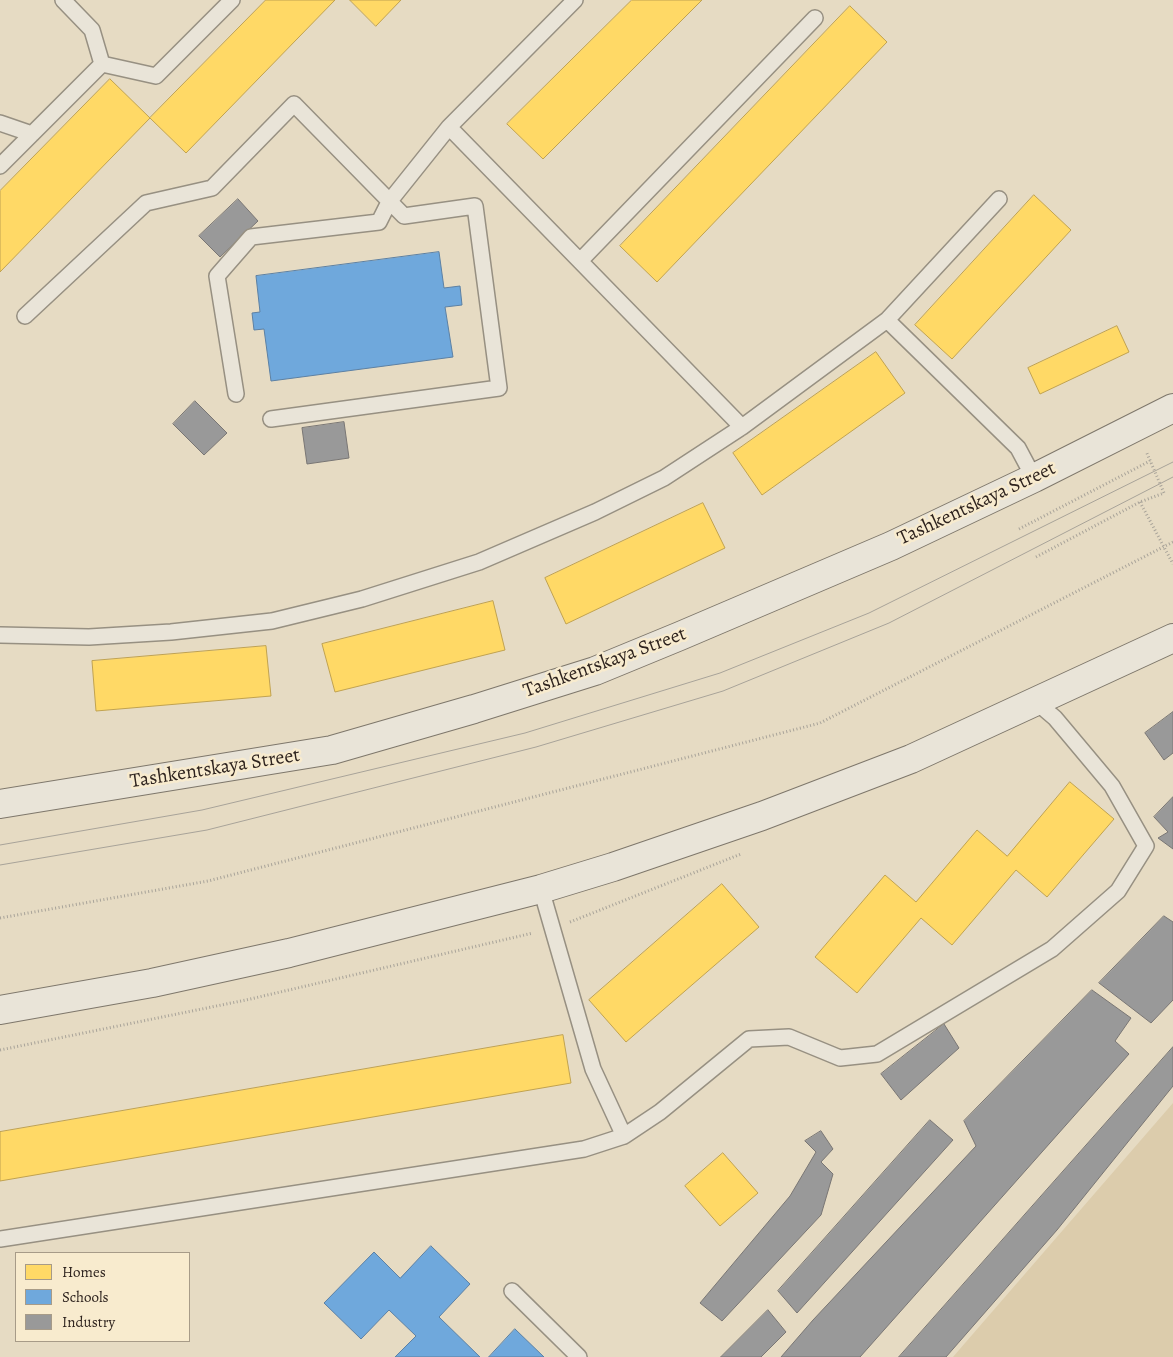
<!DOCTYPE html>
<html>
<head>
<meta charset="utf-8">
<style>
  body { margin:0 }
  #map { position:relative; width:1173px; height:1357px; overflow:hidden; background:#e6dbc3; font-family:Alegreya,serif }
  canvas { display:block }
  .legend { position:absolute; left:15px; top:1252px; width:175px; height:90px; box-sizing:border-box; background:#f8ebce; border:1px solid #a79b88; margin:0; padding:6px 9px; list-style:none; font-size:15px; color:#2e231e }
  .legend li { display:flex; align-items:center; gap:10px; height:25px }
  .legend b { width:25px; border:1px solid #a79b88 }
</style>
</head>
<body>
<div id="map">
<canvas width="1173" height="1357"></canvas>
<ul class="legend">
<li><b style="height:14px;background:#ffd966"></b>Homes</li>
<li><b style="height:14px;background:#6fa8dc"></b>Schools</li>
<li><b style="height:14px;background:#999"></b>Industry</li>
</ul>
</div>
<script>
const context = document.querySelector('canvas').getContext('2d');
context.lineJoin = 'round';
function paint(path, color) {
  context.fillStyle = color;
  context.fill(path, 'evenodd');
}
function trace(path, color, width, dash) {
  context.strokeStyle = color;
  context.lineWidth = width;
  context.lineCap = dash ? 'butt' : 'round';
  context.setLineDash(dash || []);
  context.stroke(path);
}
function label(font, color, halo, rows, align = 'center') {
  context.font = font + ' Alegreya,serif';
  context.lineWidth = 5;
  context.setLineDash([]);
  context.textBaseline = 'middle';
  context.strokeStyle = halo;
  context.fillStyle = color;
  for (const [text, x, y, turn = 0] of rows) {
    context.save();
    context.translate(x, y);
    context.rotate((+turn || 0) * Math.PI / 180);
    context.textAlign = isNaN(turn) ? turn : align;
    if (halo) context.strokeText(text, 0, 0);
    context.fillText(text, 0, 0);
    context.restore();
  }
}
const green = new Path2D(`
  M 1173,1103 L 1173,1357 L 953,1357 L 959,1350 Z`);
const homes = new Path2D(`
  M 266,0 L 335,0 L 186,153 L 150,118 Z
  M 350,0 L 401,0 L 376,26 Z
  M 632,0 L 702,0 L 543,159 L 507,124 Z
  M 850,6 L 887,42 L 657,282 L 620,246 Z
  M 110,79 L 150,118 L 0,272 L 0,191 Z
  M 1034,195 L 1071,230 L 952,359 L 915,325 Z
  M 1117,326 L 1129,352 L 1040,394 L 1028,368 Z
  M 876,352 L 905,393 L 762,495 L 733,453 Z
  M 703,503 L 725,548 L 566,624 L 545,578 Z
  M 493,601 L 505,650 L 335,692 L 322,644 Z
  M 266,646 L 271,696 L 96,711 L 92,661 Z
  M 1070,782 L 1114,819 L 1047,897 L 1016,870 L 952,945 L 921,918 L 857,993 L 815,957 L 885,875 L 916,902 L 977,830 L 1007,856 Z
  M 722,884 L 759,927 L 626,1042 L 589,1000 Z
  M 563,1035 L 571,1083 L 0,1181 L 0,1132 Z
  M 723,1153 L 758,1193 L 720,1226 L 685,1186 Z`);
const schools = new Path2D(`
  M 439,252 L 444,288 L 460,286 L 462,305 L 445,307 L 453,357 L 271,381 L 264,329 L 254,330 L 252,313 L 260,312 L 256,276 Z
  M 431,1246 L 470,1284 L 439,1317 L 480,1357 L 395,1357 L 416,1336 L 389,1310 L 361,1339 L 324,1303 L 374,1252 L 400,1278 Z
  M 515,1329 L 544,1357 L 489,1357 Z`);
const industry = new Path2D(`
  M 238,199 L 258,221 L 220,257 L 199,236 Z
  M 195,401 L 227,433 L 204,455 L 173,424 Z
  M 344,422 L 349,458 L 307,464 L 302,428 Z
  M 1173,712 L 1173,753 L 1164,760 L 1145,733 Z
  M 1173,797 L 1173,849 L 1158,838 L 1168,832 L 1154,817 Z
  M 1164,916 L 1173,922 L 1173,1000 L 1151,1023 L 1099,983 Z
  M 1092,990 L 1131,1018 L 1115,1041 L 1129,1054 L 860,1357 L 781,1357 L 813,1320 L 976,1146 L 964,1121 Z
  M 944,1024 L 959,1048 L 901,1100 L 881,1074 Z
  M 1173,1047 L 1173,1086 L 1057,1230 L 946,1357 L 899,1357 Z
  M 930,1120 L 953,1140 L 797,1313 L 778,1291 Z
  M 821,1131 L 833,1149 L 821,1162 L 833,1174 L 821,1215 L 722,1321 L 700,1303 L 790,1196 L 816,1152 L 805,1141 Z
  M 768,1310 L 786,1332 L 761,1357 L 721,1357 Z`);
const path = new Path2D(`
  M 1140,502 L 1173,564
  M 1019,529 L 1150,461
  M 1036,557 L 1140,502 L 1164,493 L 1146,451
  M 0,918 L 208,881 L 820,723 L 1173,542
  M 570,922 L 741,854
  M 0,1050 L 246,1000 L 533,933`);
const service = new Path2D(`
  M 63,0 L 92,30 L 102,64
  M 575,0 L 449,127 L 742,427
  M 0,123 L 32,134
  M 0,166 L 102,64 L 156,76 L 232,0
  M 580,261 L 815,18
  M 25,316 L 146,203 L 212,188 L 294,104 L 404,216 L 475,206 L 499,388 L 271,419
  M 887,320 L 1018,448 L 1034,478
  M 236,394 L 217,276 L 251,237 L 379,222 L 389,202 L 449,127
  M 0,635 L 89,637 L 171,632 L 272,621 L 362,599 L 479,562 L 595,512 L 664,478 L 742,427 L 887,320 L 999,199
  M 541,889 L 593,1069 L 624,1136
  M 0,1239 L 584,1149 L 624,1136 L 660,1112 L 749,1039 L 789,1037 L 840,1058 L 877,1054 L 1052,949 L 1118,891 L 1146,846 L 1112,786 L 1055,718 L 1035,701
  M 512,1291 L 579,1357`);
const secondary = new Path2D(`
  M 0,804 L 332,750 L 474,709 L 595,671 L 680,636 L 891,546 L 1034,478 L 1173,408
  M 0,1010 L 152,983 L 289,953 L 541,889 L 613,867 L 762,816 L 911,759 L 1173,638`);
const tram = new Path2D(`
  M 0,845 L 202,810 L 525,733 L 720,673 L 869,613 L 1173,462
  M 0,865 L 207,830 L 536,747 L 723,691 L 889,623 L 1173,477`);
const streetNames = [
  ["Tashkentskaya Street",977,504,-25],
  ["Tashkentskaya Street",605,663,-20],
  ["Tashkentskaya Street",215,769,-9]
];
paint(green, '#dcccac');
paint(homes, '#ffd966');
trace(homes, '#c0a250', 1);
paint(schools, '#6fa8dc');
trace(schools, '#5c80a3', 1);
paint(industry, '#999');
trace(industry, '#797674', 1);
trace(service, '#979082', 18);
trace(secondary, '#7e776b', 30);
trace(path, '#a8a399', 3, [1, 2.5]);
trace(service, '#e9e4d8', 15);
trace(secondary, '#e9e4d8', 28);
trace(tram, '#a8a399', 1);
label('20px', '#2e231e', '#f8ebce', streetNames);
</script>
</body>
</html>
